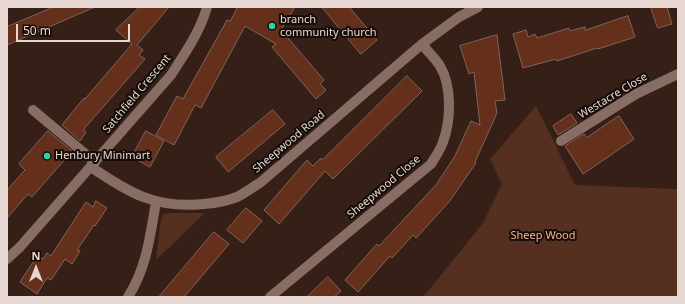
<!DOCTYPE html>
<html>
<head>
<meta charset="utf-8">
<style>
  body { margin:0 }
  #map { position:relative; width:685px; height:304px; overflow:hidden; background:#351f17; font-family:"Noto Sans",sans-serif }
  canvas { display:block }
  .frame { position:absolute; inset:0; border:8px solid #e6d7d2; pointer-events:none }
  .north { position:absolute; left:16px; top:248px; width:40px; height:40px; -webkit-text-stroke:3px #150c08; paint-order:stroke; rotate:0deg; font-size:11px; font-weight:700; line-height:16px; text-align:center; color:#e6d7d2 }
  .north::after { content:''; display:block; margin:auto; width:14px; height:18px; background:#e6d7d2; clip-path:polygon(50% 0,100% 100%,50% 72%,0 100%) }
  .scale { position:absolute; left:16px; top:24px; width:114px; height:18px; box-sizing:border-box; border:2px solid #e6d7d2; border-top:0; padding-left:5px; font-size:12px; line-height:14px; white-space:nowrap; color:#e6d7d2; -webkit-text-stroke:3px #150c08; paint-order:stroke }
</style>
</head>
<body>
<div id="map">
<canvas width="685" height="304"></canvas>
<div class="frame"></div>
<div class="north">N</div>
<div class="scale">50 m</div>
</div>
<script>
const context = document.querySelector('canvas').getContext('2d');
context.lineJoin = 'round';
function paint(path, color) {
  context.fillStyle = color;
  context.fill(path, 'evenodd');
}
function trace(path, color, width, dash) {
  context.strokeStyle = color;
  context.lineWidth = width;
  context.lineCap = dash ? 'butt' : 'round';
  context.setLineDash(dash || []);
  context.stroke(path);
}
function label(font, color, halo, rows, align = 'center') {
  context.font = font + ' "Noto Sans",sans-serif';
  context.lineWidth = 4;
  context.setLineDash([]);
  context.textBaseline = 'middle';
  context.strokeStyle = halo;
  context.fillStyle = color;
  for (const [text, x, y, turn = 0] of rows) {
    context.save();
    context.translate(x, y);
    context.rotate((+turn || 0) * Math.PI / 180);
    context.textAlign = isNaN(turn) ? turn : align;
    if (halo) context.strokeText(text, 0, 0);
    context.fillText(text, 0, 0);
    context.restore();
  }
}
const green = new Path2D(`
  M 536,106 L 575,185 L 678,189 L 678,294 L 675,297 L 422,297 L 424,296 L 483,223 L 502,184 L 490,159 Z
  M 170,213 L 205,213 L 156,260 L 161,220 L 164,214 Z`);
const building = new Path2D(`
  M 54,7 L 95,7 L 7,45 L 7,27 Z
  M 140,7 L 169,7 L 137,45 L 143,50 L 139,55 L 145,59 L 83,130 L 86,132 L 80,141 L 62,125 L 84,98 L 85,99 L 132,44 L 116,30 Z
  M 238,7 L 295,7 L 281,30 L 324,80 L 320,84 L 326,90 L 316,99 L 272,47 L 276,44 L 245,26 L 201,108 L 195,105 L 174,145 L 156,135 L 177,96 L 183,99 L 227,20 L 230,21 Z
  M 322,7 L 349,7 L 377,40 L 361,54 Z
  M 651,7 L 667,7 L 672,24 L 658,28 Z
  M 628,16 L 635,37 L 598,49 L 597,48 L 557,61 L 556,59 L 523,68 L 513,34 L 526,30 L 528,37 L 535,34 L 537,38 L 569,28 L 570,31 L 585,27 L 585,30 Z
  M 497,35 L 505,100 L 495,101 L 497,113 L 475,162 L 476,163 L 449,202 L 416,238 L 413,235 L 392,258 L 390,256 L 358,292 L 345,280 L 377,244 L 379,246 L 436,185 L 455,156 L 471,121 L 480,125 L 474,72 L 469,74 L 460,46 Z
  M 407,76 L 422,91 L 333,179 L 325,171 L 279,224 L 264,210 L 307,160 L 313,166 L 321,158 L 322,160 Z
  M 273,110 L 285,124 L 228,172 L 216,157 Z
  M 571,114 L 577,123 L 558,135 L 553,126 Z
  M 619,116 L 634,139 L 583,174 L 565,146 L 584,134 L 587,137 Z
  M 48,131 L 72,151 L 32,197 L 28,194 L 7,218 L 7,190 L 25,170 L 19,164 Z
  M 146,131 L 164,141 L 150,167 L 132,157 Z
  M 96,201 L 107,208 L 95,226 L 94,225 L 77,250 L 80,251 L 72,264 L 65,259 L 51,280 L 47,278 L 37,294 L 20,282 L 37,256 L 43,259 L 47,253 L 51,256 L 86,202 L 93,207 Z
  M 246,208 L 262,221 L 243,243 L 227,230 Z
  M 214,232 L 229,244 L 184,297 L 159,297 Z
  M 328,277 L 341,291 L 334,297 L 307,297 Z`);
const minor = new Path2D(`
  M 33,110 L 95,162
  M 561,141 L 636,94 L 678,74
  M 91,167 C 129,193 156,209 204,204 C 215,203 227,201 237,197 C 245,193 253,187 261,182 L 422,44 L 459,17 L 478,7
  M 7,259 L 20,247 L 171,75 C 185,53 200,32 207,7
  M 128,297 C 147,267 150,236 156,202
  M 270,297 L 431,164 C 435,157 441,149 443,142 C 451,120 452,86 440,66 C 435,58 427,51 422,44`);
const markers = [
  [272,26,4,"#29d5ac"],
  [47,156,4,"#29d5ac"]
];
const poiNames = [
  ["branch",280,20],
  ["community church",280,33],
  ["Henbury Minimart",55,156]
];
const streetNames = [
  ["Satchfield Crescent",137,94,-50],
  ["Westacre Close",613,96,-31],
  ["Sheepwood Road",289,142,-40],
  ["Sheepwood Close",384,187,-40]
];
const parkNames = [
  ["Sheep Wood",543,236]
];
paint(green, '#552f20');
paint(building, '#642f1b');
trace(building, '#7f655b', 1);
trace(minor, '#876d63', 10);
for (const [x, y, r, color] of markers) {
  const dot = new Path2D();
  dot.arc(x, y, r, 0, 2 * Math.PI);
  context.fillStyle = color;
  context.fill(dot);
  trace(dot, '#150c08', 1.5);
}
label('11px', '#e6d7d2', '#150c08', poiNames, 'left');
label('11px', '#e6d7d2', '#150c08', streetNames);
label('11px', '#f8b298', '#150c08', parkNames);
</script>
</body>
</html>
